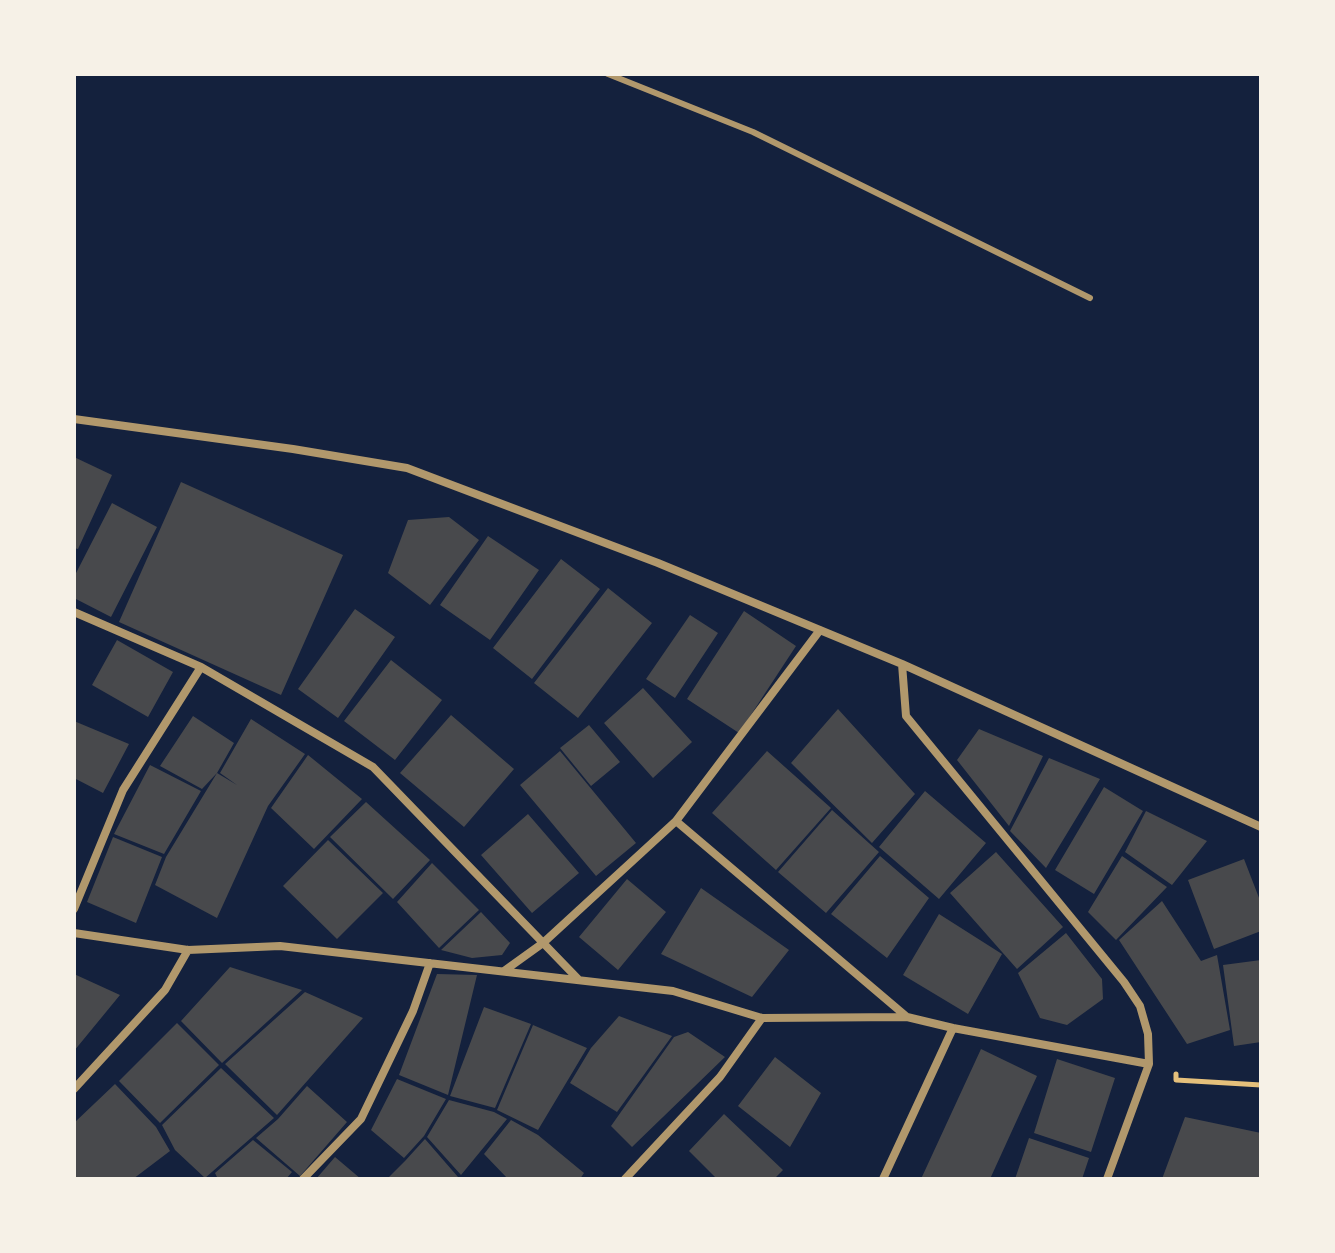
<!DOCTYPE html>
<html>
<head>
<meta charset="utf-8">
<style>
  body { margin:0 }
  #map { position:relative; width:1335px; height:1253px; overflow:hidden; background:#14213d; font-family:Helvetica,sans-serif }
  canvas { display:block }
  .frame { position:absolute; inset:0; border:76px solid #f6f1e7; pointer-events:none }
</style>
</head>
<body>
<div id="map">
<canvas width="1335" height="1253"></canvas>
<div class="frame"></div>
</div>
<script>
const context = document.querySelector('canvas').getContext('2d');
context.lineJoin = 'round';
function paint(path, color) {
  context.fillStyle = color;
  context.fill(path, 'evenodd');
}
function trace(path, color, width, dash) {
  context.strokeStyle = color;
  context.lineWidth = width;
  context.lineCap = dash ? 'butt' : 'round';
  context.setLineDash(dash || []);
  context.stroke(path);
}
const building = new Path2D(`
  M 74,457 L 112,475 L 78,549 L 74,548 Z
  M 181,482 L 343,555 L 281,695 L 119,622 Z
  M 112,503 L 157,527 L 111,617 L 74,598 L 74,577 Z
  M 449,517 L 479,540 L 430,605 L 388,573 L 408,520 Z
  M 488,536 L 539,570 L 490,640 L 440,605 Z
  M 561,559 L 600,589 L 532,679 L 493,648 Z
  M 608,588 L 652,623 L 578,718 L 534,683 Z
  M 355,609 L 395,637 L 338,718 L 298,689 Z
  M 744,611 L 796,646 L 739,733 L 687,699 Z
  M 690,615 L 718,633 L 675,698 L 646,679 Z
  M 117,640 L 173,672 L 148,717 L 92,685 Z
  M 391,660 L 442,700 L 395,760 L 344,721 Z
  M 643,688 L 692,742 L 653,778 L 604,723 Z
  M 838,709 L 915,794 L 872,843 L 791,763 Z
  M 451,715 L 514,769 L 464,827 L 400,773 Z
  M 193,716 L 234,743 L 217,773 L 202,789 L 160,766 Z
  M 251,719 L 305,754 L 268,806 L 217,918 L 155,885 L 166,857 L 217,773 L 237,785 L 220,773 Z
  M 74,721 L 129,744 L 103,793 L 74,778 Z
  M 589,725 L 620,762 L 591,786 L 560,748 Z
  M 979,729 L 1043,756 L 1009,826 L 957,760 Z
  M 560,751 L 636,843 L 596,876 L 520,785 Z
  M 767,751 L 831,808 L 776,870 L 712,813 Z
  M 308,755 L 362,799 L 314,849 L 271,808 Z
  M 1049,758 L 1100,779 L 1046,868 L 1010,831 Z
  M 150,765 L 201,791 L 164,854 L 114,834 Z
  M 1104,787 L 1143,811 L 1094,894 L 1055,870 Z
  M 925,791 L 986,843 L 939,899 L 879,847 Z
  M 366,802 L 430,860 L 393,899 L 330,837 Z
  M 832,810 L 879,852 L 826,913 L 778,872 Z
  M 1146,811 L 1207,841 L 1172,885 L 1125,852 Z
  M 528,814 L 579,873 L 532,913 L 481,855 Z
  M 113,837 L 162,857 L 136,923 L 87,902 Z
  M 328,840 L 383,893 L 337,939 L 283,886 Z
  M 996,852 L 1063,927 L 1017,969 L 950,893 Z
  M 880,856 L 929,898 L 887,958 L 831,914 Z
  M 1122,856 L 1167,887 L 1116,940 L 1088,912 Z
  M 1244,859 L 1261,903 L 1261,931 L 1214,949 L 1188,880 Z
  M 432,863 L 479,910 L 439,948 L 397,902 Z
  M 627,879 L 666,912 L 618,970 L 579,937 Z
  M 701,888 L 789,950 L 752,997 L 661,954 Z
  M 1162,901 L 1201,961 L 1217,955 L 1230,1030 L 1187,1044 L 1119,940 Z
  M 481,912 L 510,943 L 502,955 L 472,958 L 441,950 Z
  M 939,914 L 1002,954 L 968,1014 L 903,975 Z
  M 1066,933 L 1102,979 L 1103,999 L 1067,1025 L 1040,1018 L 1018,973 Z
  M 1261,960 L 1261,1042 L 1234,1046 L 1223,965 Z
  M 230,967 L 302,990 L 222,1063 L 181,1021 Z
  M 74,974 L 120,995 L 74,1051 Z
  M 437,974 L 477,975 L 448,1095 L 399,1075 Z
  M 305,992 L 363,1018 L 277,1115 L 225,1064 Z
  M 484,1007 L 531,1024 L 495,1108 L 450,1096 Z
  M 619,1016 L 672,1036 L 617,1112 L 570,1083 L 591,1048 Z
  M 177,1023 L 219,1065 L 160,1123 L 119,1081 Z
  M 533,1025 L 587,1048 L 538,1130 L 497,1110 Z
  M 688,1032 L 725,1057 L 632,1147 L 611,1126 L 674,1037 Z
  M 981,1049 L 1037,1076 L 990,1179 L 921,1179 Z
  M 775,1057 L 821,1093 L 790,1147 L 738,1106 Z
  M 1057,1059 L 1115,1078 L 1091,1152 L 1034,1133 Z
  M 221,1068 L 274,1118 L 205,1178 L 175,1150 L 162,1125 Z
  M 397,1079 L 446,1099 L 424,1136 L 404,1158 L 371,1130 Z
  M 115,1084 L 156,1127 L 170,1151 L 133,1179 L 74,1179 L 74,1123 Z
  M 307,1086 L 347,1122 L 300,1176 L 256,1138 L 278,1119 Z
  M 449,1100 L 494,1112 L 507,1119 L 461,1175 L 427,1137 Z
  M 724,1114 L 783,1170 L 774,1179 L 717,1179 L 689,1151 Z
  M 1185,1117 L 1261,1133 L 1261,1179 L 1162,1179 Z
  M 511,1120 L 538,1135 L 584,1173 L 580,1179 L 508,1179 L 484,1154 Z
  M 1029,1138 L 1089,1158 L 1082,1179 L 1015,1179 Z
  M 425,1139 L 458,1177 L 387,1179 L 405,1161 Z
  M 253,1140 L 292,1172 L 286,1179 L 218,1179 L 215,1173 Z
  M 335,1157 L 361,1179 L 316,1179 Z`);
const path = new Path2D(`
  M 1176,1074 L 1176,1080 L 1261,1085`);
const service = new Path2D(`
  M 608,74 L 753,132 L 1090,298`);
const minor = new Path2D(`
  M 74,419 L 293,449 L 407,468 L 658,563 L 902,664 L 1261,827
  M 74,612 L 201,667 L 373,767 L 578,979
  M 902,664 L 906,716 L 1124,982 L 1140,1006 L 1148,1034 L 1149,1064 L 1107,1179
  M 676,821 L 907,1017
  M 74,909 L 123,790 L 201,667
  M 74,933 L 188,950 L 280,946 L 673,991 L 762,1018 L 907,1017 L 953,1028 L 1149,1064
  M 504,971 L 543,943 L 676,821 L 820,630
  M 74,1089 L 165,990 L 188,950
  M 303,1179 L 361,1119 L 413,1011 L 430,963
  M 625,1179 L 720,1077 L 762,1018
  M 883,1179 L 953,1028`);
paint(building, '#48494c');
trace(path, '#e5c07b', 5);
trace(service, '#b1986c', 6);
trace(minor, '#b1986c', 8);
</script>
</body>
</html>
